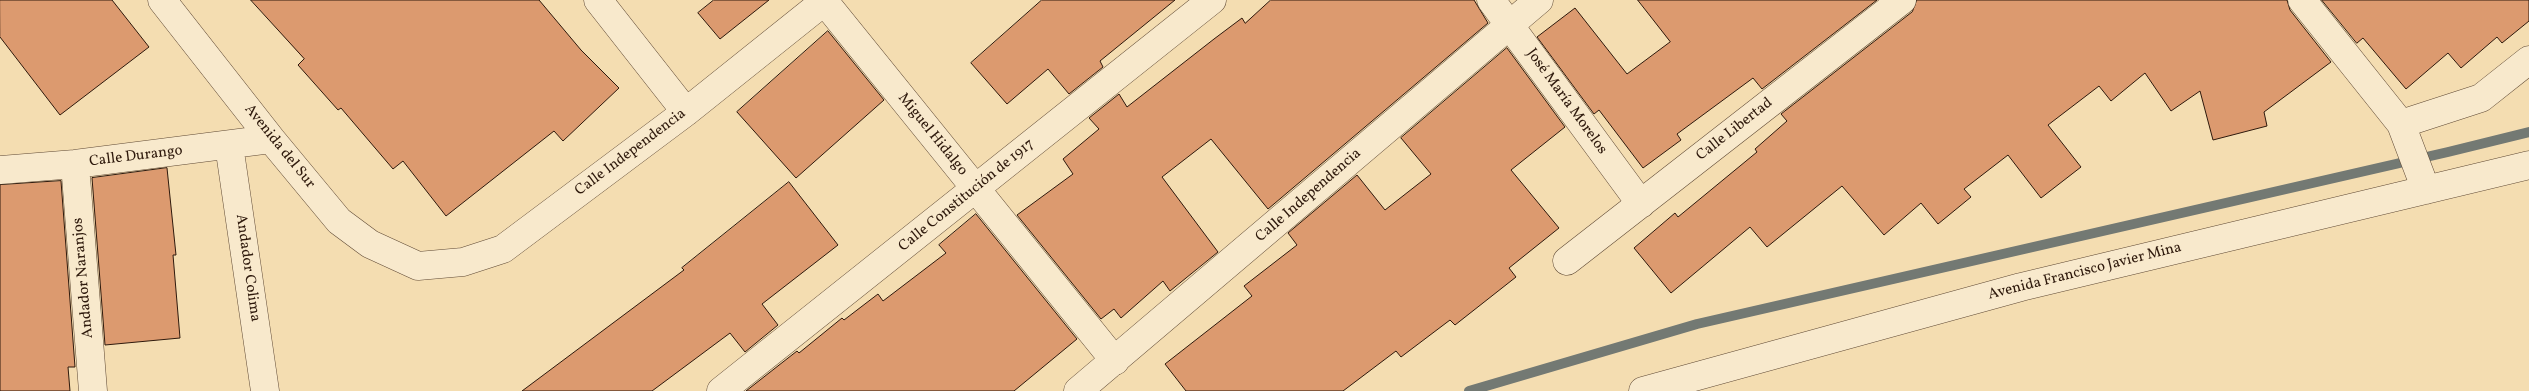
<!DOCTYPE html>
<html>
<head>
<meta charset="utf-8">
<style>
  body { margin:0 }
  canvas { display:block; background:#f4ddb1 }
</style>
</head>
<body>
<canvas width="2529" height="391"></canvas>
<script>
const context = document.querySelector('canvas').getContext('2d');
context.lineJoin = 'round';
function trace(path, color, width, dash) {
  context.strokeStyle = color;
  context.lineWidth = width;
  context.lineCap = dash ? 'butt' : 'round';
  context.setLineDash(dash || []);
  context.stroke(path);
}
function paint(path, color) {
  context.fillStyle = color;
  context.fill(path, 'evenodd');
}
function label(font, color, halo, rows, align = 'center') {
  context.font = font + ' Vollkorn,serif';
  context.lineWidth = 4.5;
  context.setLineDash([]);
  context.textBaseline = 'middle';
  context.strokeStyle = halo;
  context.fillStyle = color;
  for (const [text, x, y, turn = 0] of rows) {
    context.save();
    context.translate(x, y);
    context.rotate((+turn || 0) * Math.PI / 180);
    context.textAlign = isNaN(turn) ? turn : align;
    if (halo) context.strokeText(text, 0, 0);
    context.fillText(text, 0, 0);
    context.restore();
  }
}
const stream = new Path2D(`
  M 1469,391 L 1697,324 L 2448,152 L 2529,132`);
const building = new Path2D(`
  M 0,0 L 112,0 L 149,47 L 60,115 L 0,37 Z
  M 251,0 L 539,0 L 581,50 L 619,88 L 563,141 L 554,131 L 446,216 L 403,161 L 393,169 L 341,108 L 338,110 L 298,65 L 304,59 Z
  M 714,0 L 769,0 L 720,39 L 698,13 Z
  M 1042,0 L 1175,0 L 1100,61 L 1103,67 L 1069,94 L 1048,69 L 1007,104 L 971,63 Z
  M 1271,0 L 1474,0 L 1488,23 L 1268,209 L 1211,139 L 1162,177 L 1218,252 L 1170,291 L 1163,281 L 1121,318 L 1114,309 L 1101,319 L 1017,215 L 1073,174 L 1063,159 L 1099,129 L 1089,118 L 1119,94 L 1127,107 L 1214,39 L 1242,18 L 1245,23 Z
  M 1638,0 L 1877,0 L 1762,89 L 1753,78 L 1677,134 L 1681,140 L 1643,168 L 1599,110 L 1594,114 L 1537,37 L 1575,8 L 1627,74 L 1670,42 Z
  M 1917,0 L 2287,0 L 2290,10 L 2331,62 L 2264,112 L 2267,126 L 2213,140 L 2200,91 L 2171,111 L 2145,73 L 2111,101 L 2099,86 L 2048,125 L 2081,167 L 2041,198 L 2008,155 L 1964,189 L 1971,197 L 1938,224 L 1921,203 L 1884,235 L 1842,186 L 1767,247 L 1750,227 L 1671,293 L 1634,248 L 1675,213 L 1678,217 L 1757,152 L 1755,149 L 1787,121 L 1781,114 L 1912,12 Z
  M 2322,0 L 2529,0 L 2529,21 L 2502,43 L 2497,37 L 2461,68 L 2448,53 L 2406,89 L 2363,38 L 2357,43 Z
  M 828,31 L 884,100 L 796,178 L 737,112 Z
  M 1507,48 L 1565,127 L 1511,170 L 1559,228 L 1509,268 L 1516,277 L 1455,325 L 1450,320 L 1401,357 L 1396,351 L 1343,391 L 1186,391 L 1165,364 L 1252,296 L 1244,286 L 1297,245 L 1288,233 L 1357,175 L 1385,210 L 1431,174 L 1401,138 Z
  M 167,168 L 176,255 L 173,255 L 180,338 L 105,345 L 92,178 Z
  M 61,181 L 75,367 L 68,367 L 70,391 L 0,391 L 0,185 Z
  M 789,182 L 838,245 L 762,304 L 778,325 L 745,352 L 730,333 L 652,391 L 522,391 L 684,270 L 682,268 Z
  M 976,214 L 1077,339 L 1014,391 L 746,391 L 797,351 L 799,353 L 842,318 L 844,320 L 878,294 L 883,301 L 946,253 L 939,245 Z`);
const street = new Path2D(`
  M 162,0 L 271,139 L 339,221 L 370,244 L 418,266 L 463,262 L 503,249 L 686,112 L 826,0
  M 598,0 L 686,112
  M 1491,0 L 1641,204
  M 2302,0 L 2401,124 L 2426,190
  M 824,1 L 1115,361
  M 2401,124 L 2481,98 L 2529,60
  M 229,145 L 265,391
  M 75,164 L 93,391
  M 0,170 L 75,164 L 271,139
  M 1567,261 L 1902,0
  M 721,391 L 1212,0
  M 1078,391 L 1539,0
  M 1643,391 L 2021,287 L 2529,165`);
const streetNames = [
  ["José María Morelos",1566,102,54],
  ["Calle Libertad",1735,130,-38],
  ["Miguel Hidalgo",932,135,51],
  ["Avenida del Sur",279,147,51],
  ["Calle Independencia",631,153,-37],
  ["Calle Durango",136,157,-7],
  ["Calle Constitución de 1917",967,196,-39],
  ["Calle Independencia",1309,196,-41],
  ["Andador Colima",247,268,82],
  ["Avenida Francisco Javier Mina",2085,272,-14],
  ["Andador Naranjos",84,278,-95]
];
trace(stream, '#737973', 10);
paint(building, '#dc9a6f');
trace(building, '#2e190c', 1);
trace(street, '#604a35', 29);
trace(street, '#f8e9cc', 28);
label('15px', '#2e190c', '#f8e9cc', streetNames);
</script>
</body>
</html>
